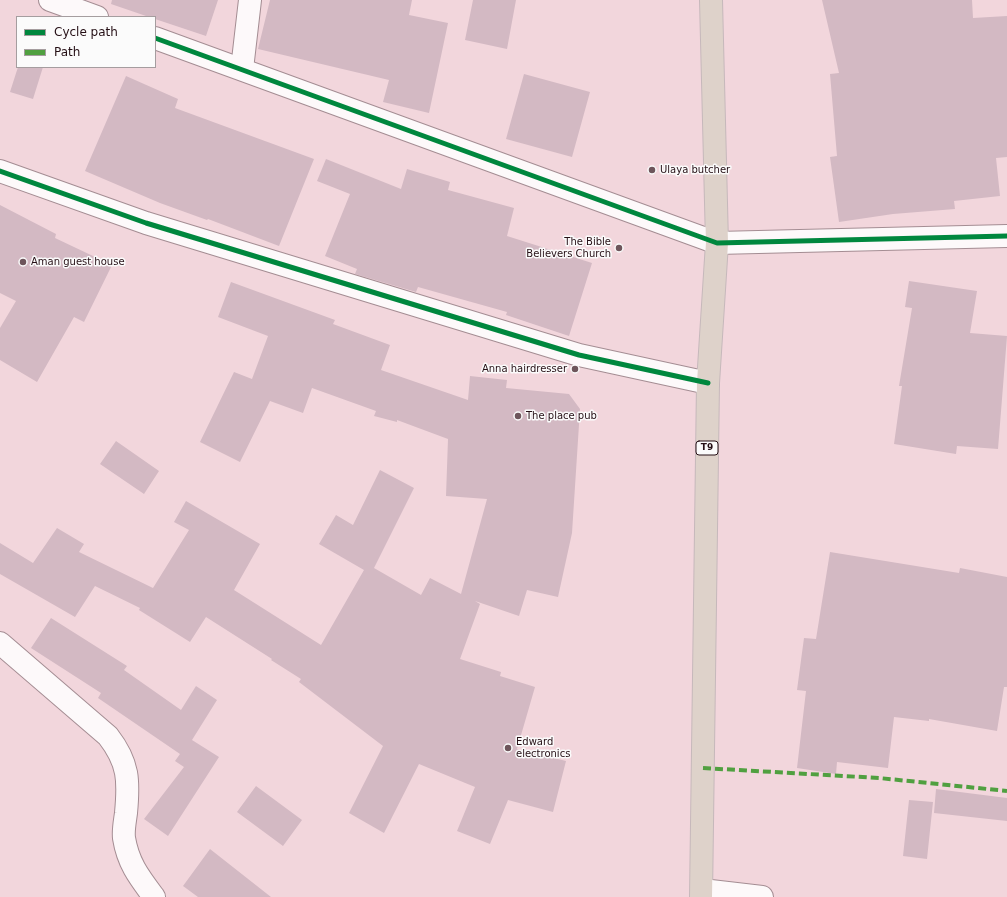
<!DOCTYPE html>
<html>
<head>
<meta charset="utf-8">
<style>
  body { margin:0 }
  #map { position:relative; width:1007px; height:897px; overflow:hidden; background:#f2d6dc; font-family:"DejaVu Sans",sans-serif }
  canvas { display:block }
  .legend { position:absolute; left:16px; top:16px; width:140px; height:52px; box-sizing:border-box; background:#fbfbfb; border:1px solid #a59d9f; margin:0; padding:5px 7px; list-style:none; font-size:12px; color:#250f15 }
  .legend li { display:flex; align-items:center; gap:8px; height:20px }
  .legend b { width:20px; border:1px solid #a59d9f }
</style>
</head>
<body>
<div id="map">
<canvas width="1007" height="897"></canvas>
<ul class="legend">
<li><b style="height:5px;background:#00873e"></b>Cycle path</li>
<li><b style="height:5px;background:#50a040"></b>Path</li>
</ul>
</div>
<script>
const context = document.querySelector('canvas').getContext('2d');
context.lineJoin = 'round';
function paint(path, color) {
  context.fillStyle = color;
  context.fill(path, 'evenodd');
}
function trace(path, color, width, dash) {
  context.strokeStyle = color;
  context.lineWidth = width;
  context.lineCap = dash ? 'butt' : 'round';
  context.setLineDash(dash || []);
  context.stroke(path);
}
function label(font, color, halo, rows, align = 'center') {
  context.font = font + ' "DejaVu Sans",sans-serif';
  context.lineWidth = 3;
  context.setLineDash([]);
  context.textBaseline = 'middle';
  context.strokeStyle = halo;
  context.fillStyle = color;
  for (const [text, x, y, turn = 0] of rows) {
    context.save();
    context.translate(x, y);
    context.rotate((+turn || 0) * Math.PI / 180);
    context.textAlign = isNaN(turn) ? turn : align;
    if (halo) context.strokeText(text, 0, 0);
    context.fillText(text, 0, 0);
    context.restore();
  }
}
const building = new Path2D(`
  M 112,0 L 218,0 L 206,36 L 155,19 L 155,17 L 149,17 L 111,4 Z
  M 270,0 L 412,0 L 409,15 L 448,23 L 429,113 L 383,102 L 389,80 L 258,49 Z
  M 473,0 L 516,0 L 507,49 L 465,40 Z
  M 822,0 L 972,0 L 973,18 L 1007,16 L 1007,157 L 996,158 L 1000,196 L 954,201 L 955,209 L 893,214 L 839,222 L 830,157 L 837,156 L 830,74 L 839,73 Z
  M 18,67 L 43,67 L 33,99 L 10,92 Z
  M 524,74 L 590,92 L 572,157 L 506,139 Z
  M 126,76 L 178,99 L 175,108 L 314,159 L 279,246 L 208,219 L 207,220 L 160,203 L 85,171 Z
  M 326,159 L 401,189 L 407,169 L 450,182 L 448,190 L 514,208 L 507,236 L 592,263 L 569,336 L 506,315 L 507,312 L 418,287 L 416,292 L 355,274 L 357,269 L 325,256 L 350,194 L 317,181 Z
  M 0,205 L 56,234 L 55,238 L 112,265 L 84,322 L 74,317 L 37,382 L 0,360 L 0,328 L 16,301 L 0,293 Z
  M 909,281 L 977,291 L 970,333 L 1007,336 L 998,449 L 957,446 L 956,454 L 894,444 L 902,386 L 899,386 L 912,308 L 905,307 Z
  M 231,282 L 335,320 L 333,324 L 390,345 L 381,370 L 468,400 L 470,376 L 507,380 L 506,388 L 569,394 L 580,409 L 572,533 L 558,597 L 527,590 L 519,616 L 475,601 L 480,604 L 460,659 L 501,672 L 500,676 L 535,687 L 517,749 L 566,761 L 553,812 L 508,800 L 490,844 L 457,831 L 475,787 L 419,764 L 384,833 L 349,813 L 383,746 L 299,682 L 301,679 L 271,660 L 272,659 L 206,617 L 190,642 L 139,610 L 140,608 L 95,586 L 75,617 L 0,574 L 0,543 L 33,563 L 57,528 L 84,544 L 79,552 L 153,588 L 189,530 L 174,522 L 186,501 L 260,544 L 234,590 L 321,645 L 364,570 L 319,544 L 336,515 L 353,525 L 380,470 L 414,488 L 374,568 L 421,595 L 430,578 L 461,594 L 487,499 L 446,496 L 448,439 L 397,420 L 397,422 L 374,416 L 376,411 L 312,388 L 303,413 L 270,401 L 240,462 L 200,442 L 234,372 L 252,379 L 268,336 L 218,317 Z
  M 116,441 L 159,471 L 144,494 L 100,464 Z
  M 830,552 L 959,573 L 960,568 L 1007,577 L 1007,687 L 1004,687 L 997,731 L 929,719 L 929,721 L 894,717 L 888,768 L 837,762 L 836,774 L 797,768 L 806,691 L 797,690 L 804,638 L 816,639 Z
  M 51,618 L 127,666 L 124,670 L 181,710 L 196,686 L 217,700 L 192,740 L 219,757 L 168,836 L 144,819 L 184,767 L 175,761 L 180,754 L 98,698 L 101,693 L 31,648 Z
  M 256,786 L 302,820 L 283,846 L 237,812 Z
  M 936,789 L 1007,798 L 1007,821 L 934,813 Z
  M 909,800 L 933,802 L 927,859 L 903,856 Z
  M 210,849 L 271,897 L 198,897 L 183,886 Z`);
const minor = new Path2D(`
  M 242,69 L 250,0
  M 0,171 L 146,223 L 579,355 L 708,383
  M 717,243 L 1007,236
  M 0,643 L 108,736 C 129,763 129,781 126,813 C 125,821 123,830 124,838 C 128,863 139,877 154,897
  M 702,890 L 762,897`);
const tertiary = new Path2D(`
  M 50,0 L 97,17
  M 155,38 L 717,243`);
const trunk = new Path2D(`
  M 701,897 L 708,383 L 717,243 L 711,0`);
const quiet = new Path2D(`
  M 703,768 L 879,778 L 1007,791`);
const cycleway = new Path2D(`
  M 155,38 L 717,243 L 1007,236
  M 0,171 L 146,223 L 579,355 L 708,383`);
const markers = [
  [652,170,4,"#6d555b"],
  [619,248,4,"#6d555b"],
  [23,262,4,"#6d555b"],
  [575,369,4,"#6d555b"],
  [518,416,4,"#6d555b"],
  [508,748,4,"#6d555b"]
];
const shields = [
  [707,448,22]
];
const shieldNames = [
  ["T9",707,448]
];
const poiNames = [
  ["Ulaya butcher",660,170],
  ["The Bible",611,242,"right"],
  ["Believers Church",611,254,"right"],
  ["Aman guest house",31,262],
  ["Anna hairdresser",567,369,"right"],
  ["The place pub",526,416],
  ["Edward",516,742],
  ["electronics",516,754]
];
paint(building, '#d3b9c3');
trace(minor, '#a48d93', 24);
trace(tertiary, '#a48d93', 24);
trace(trunk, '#c6b8bb', 24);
trace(minor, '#fdf9fa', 22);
trace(tertiary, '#fdf9fa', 22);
trace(trunk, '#ded2ca', 22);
trace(quiet, '#50a040', 4, [8, 4]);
trace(cycleway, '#00873e', 5);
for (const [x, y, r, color] of markers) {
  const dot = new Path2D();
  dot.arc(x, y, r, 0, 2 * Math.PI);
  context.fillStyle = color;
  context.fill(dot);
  trace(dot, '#fbfbfb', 1.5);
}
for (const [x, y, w] of shields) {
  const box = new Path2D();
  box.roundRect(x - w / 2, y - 7, w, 14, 3);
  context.fillStyle = '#fbfbfb';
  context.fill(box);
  trace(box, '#250f15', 1);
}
label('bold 9px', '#250f15', null, shieldNames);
label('10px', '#250f15', '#fbfbfb', poiNames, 'left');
</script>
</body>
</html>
